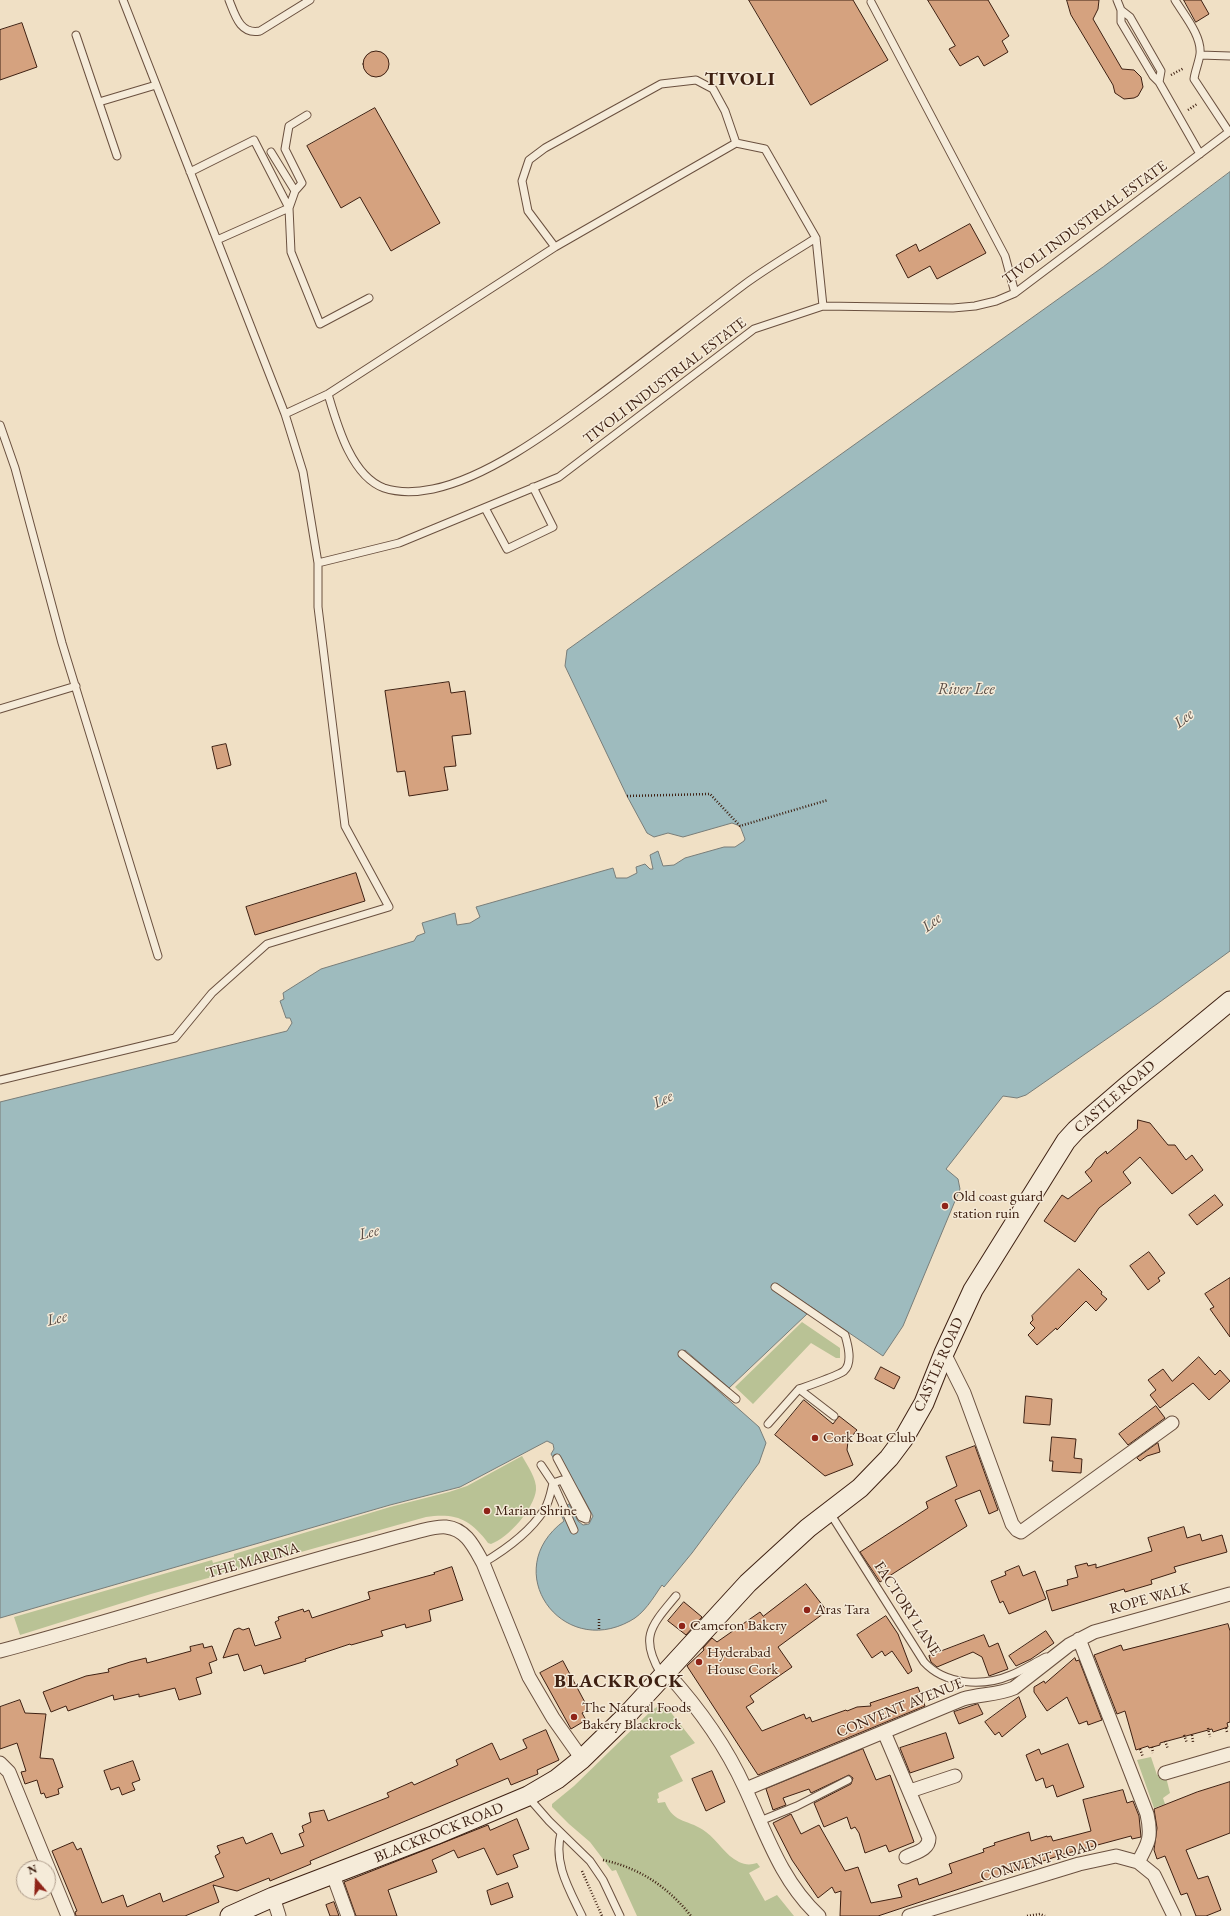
<!DOCTYPE html>
<html>
<head>
<meta charset="utf-8">
<style>
  body { margin:0 }
  #map { position:relative; width:1230px; height:1916px; overflow:hidden; background:#f0e0c5; font-family:"EB Garamond",serif }
  canvas { display:block }
  .north { position:absolute; left:16px; top:1860px; width:40px; height:40px; box-sizing:border-box; background:#f5ebd9; border:1px solid #ac9a89; border-radius:50%; rotate:341deg; font-size:11px; font-weight:700; line-height:16px; text-align:center; color:#3e2012 }
  .north::after { content:''; display:block; margin:auto; width:14px; height:18px; background:#8f2418; clip-path:polygon(50% 0,100% 100%,50% 72%,0 100%) }
</style>
</head>
<body>
<div id="map">
<canvas width="1230" height="1916"></canvas>
<div class="north">N</div>
</div>
<script>
const context = document.querySelector('canvas').getContext('2d');
context.lineJoin = 'round';
function paint(path, color) {
  context.fillStyle = color;
  context.fill(path, 'evenodd');
}
function trace(path, color, width, dash) {
  context.strokeStyle = color;
  context.lineWidth = width;
  context.lineCap = dash ? 'butt' : 'round';
  context.setLineDash(dash || []);
  context.stroke(path);
}
function label(font, color, halo, rows, align = 'center') {
  context.font = font + ' "EB Garamond",serif';
  context.lineWidth = 3;
  context.setLineDash([]);
  context.textBaseline = 'middle';
  context.strokeStyle = halo;
  context.fillStyle = color;
  for (const [text, x, y, turn = 0] of rows) {
    context.save();
    context.translate(x, y);
    context.rotate((+turn || 0) * Math.PI / 180);
    context.textAlign = isNaN(turn) ? turn : align;
    if (halo) context.strokeText(text, 0, 0);
    context.fillText(text, 0, 0);
    context.restore();
  }
}
const green = new Path2D(`
  M 802,1322 L 840,1348 L 840,1358 L 836,1358 L 811,1343 L 753,1404 L 735,1387 Z
  M 522,1456 C 527,1465 537,1479 536,1490 C 534,1509 508,1538 491,1544 L 488,1543 C 470,1519 456,1513 426,1517 L 151,1594 L 20,1635 L 14,1617 L 212,1560 L 213,1563 L 234,1557 L 234,1554 L 390,1507 L 449,1492 L 467,1486 Z
  M 661,1704 L 665,1705 L 695,1743 L 670,1756 L 683,1781 L 658,1793 L 659,1798 L 657,1799 L 658,1803 L 665,1802 C 674,1825 690,1819 706,1832 C 718,1841 725,1855 739,1862 C 745,1865 751,1865 757,1863 L 760,1867 L 749,1873 L 765,1901 L 777,1895 L 794,1916 L 637,1916 L 616,1870 L 612,1871 L 590,1842 L 569,1824 L 552,1807 L 552,1804 L 574,1786 L 651,1711 Z
  M 1151,1757 L 1157,1775 L 1165,1773 L 1170,1793 L 1163,1798 L 1165,1804 L 1154,1808 L 1137,1760 Z`);
const water = new Path2D(`
  M 1230,172 L 1230,951 L 1157,1004 L 1026,1095 L 1017,1098 L 1003,1096 L 946,1169 L 958,1179 L 960,1189 L 903,1326 L 883,1356 L 776,1283 L 772,1289 L 807,1314 L 729,1388 L 685,1350 L 679,1356 L 759,1427 L 766,1443 L 759,1463 L 692,1553 L 664,1587 L 662,1585 C 653,1598 644,1614 630,1621 C 561,1659 498,1570 564,1521 L 559,1510 L 569,1504 L 578,1521 L 583,1525 L 589,1524 L 593,1516 L 579,1490 L 573,1492 L 551,1454 L 554,1449 L 553,1444 L 547,1441 L 460,1487 L 390,1505 L 0,1618 L 0,1102 L 287,1031 L 292,1023 L 290,1018 L 286,1018 L 280,1001 L 284,999 L 283,993 L 321,969 L 414,941 L 417,936 L 425,933 L 422,923 L 455,913 L 457,925 L 470,923 L 480,917 L 476,907 L 613,868 L 616,878 L 627,878 L 637,873 L 636,867 L 645,864 L 650,869 L 653,869 L 650,855 L 658,851 L 663,866 L 674,865 L 685,858 L 724,847 L 735,847 L 744,841 L 745,839 L 740,826 L 732,823 L 683,837 L 668,833 L 654,837 L 647,833 L 627,796 L 565,666 L 567,650 L 1103,267 Z`);
const building = new Path2D(`
  M 749,0 L 853,0 L 888,60 L 811,105 Z
  M 928,0 L 988,0 L 1009,36 L 1002,41 L 1008,52 L 984,66 L 978,56 L 960,66 L 949,49 L 955,46 Z
  M 1067,0 L 1099,0 L 1098,9 L 1093,19 L 1122,69 L 1134,70 L 1141,77 L 1143,87 L 1138,96 L 1134,98 L 1124,99 L 1115,93 L 1113,85 L 1071,15 Z
  M 1184,0 L 1201,0 L 1209,14 L 1196,22 Z
  M 22,23 L 37,67 L 0,80 L 0,30 Z
  M363 64a13 13 0 1 1 26 0a13 13 0 1 1-26 0Z
  M 375,108 L 440,223 L 391,251 L 360,197 L 341,208 L 307,146 Z
  M 970,224 L 986,253 L 937,279 L 930,266 L 908,278 L 896,255 L 916,244 L 919,251 Z
  M 449,682 L 451,693 L 465,691 L 471,734 L 452,736 L 456,766 L 444,767 L 448,790 L 409,796 L 405,771 L 397,772 L 385,691 Z
  M 226,744 L 231,765 L 217,769 L 212,747 Z
  M 356,873 L 365,901 L 255,935 L 246,907 Z
  M 1138,1120 L 1150,1123 L 1168,1145 L 1175,1145 L 1186,1160 L 1192,1155 L 1203,1170 L 1172,1194 L 1140,1157 L 1123,1172 L 1131,1183 L 1099,1208 L 1075,1242 L 1044,1221 L 1062,1195 L 1068,1199 L 1092,1181 L 1085,1172 L 1091,1167 L 1096,1159 L 1106,1151 L 1107,1154 L 1137,1129 Z
  M 1215,1195 L 1223,1205 L 1197,1225 L 1189,1215 Z
  M 1149,1252 L 1165,1273 L 1158,1278 L 1160,1281 L 1148,1290 L 1130,1266 Z
  M 1079,1269 L 1102,1292 L 1101,1294 L 1107,1299 L 1096,1311 L 1086,1301 L 1057,1330 L 1056,1328 L 1037,1345 L 1028,1335 L 1035,1328 L 1030,1323 L 1033,1320 L 1032,1316 Z
  M 1230,1278 L 1230,1337 L 1210,1309 L 1214,1307 L 1205,1294 Z
  M 1199,1357 L 1215,1375 L 1220,1370 L 1230,1381 L 1209,1400 L 1193,1383 L 1160,1408 L 1150,1395 L 1156,1390 L 1148,1380 L 1163,1369 L 1172,1381 Z
  M 881,1367 L 900,1377 L 894,1389 L 875,1379 Z
  M 1026,1396 L 1052,1399 L 1050,1425 L 1024,1423 Z
  M 804,1400 L 833,1424 L 839,1416 L 857,1430 L 848,1441 L 847,1450 L 853,1465 L 825,1476 L 775,1435 Z
  M 1156,1406 L 1165,1418 L 1128,1445 L 1119,1434 Z
  M 1052,1437 L 1076,1439 L 1074,1458 L 1082,1459 L 1081,1473 L 1052,1471 L 1053,1461 L 1050,1461 Z
  M 1158,1443 L 1160,1452 L 1147,1456 L 1140,1461 L 1137,1458 Z
  M 975,1446 L 998,1510 L 989,1514 L 980,1490 L 955,1500 L 967,1526 L 880,1582 L 860,1552 L 928,1508 L 926,1502 L 957,1486 L 946,1457 Z
  M 1184,1527 L 1187,1538 L 1200,1534 L 1202,1541 L 1222,1535 L 1227,1552 L 1174,1567 L 1176,1572 L 1151,1580 L 1152,1584 L 1125,1592 L 1124,1589 L 1052,1611 L 1046,1591 L 1068,1585 L 1067,1580 L 1078,1577 L 1075,1566 L 1087,1563 L 1088,1566 L 1096,1564 L 1096,1568 L 1152,1551 L 1148,1538 Z
  M 1019,1566 L 1023,1576 L 1035,1571 L 1046,1599 L 1009,1614 L 1003,1601 L 1000,1603 L 991,1581 L 1006,1575 L 1005,1572 Z
  M 452,1567 L 463,1600 L 429,1610 L 431,1621 L 406,1628 L 405,1624 L 381,1631 L 383,1636 L 351,1645 L 350,1644 L 305,1659 L 306,1661 L 264,1674 L 261,1665 L 244,1671 L 238,1654 L 223,1658 L 234,1630 L 239,1628 L 243,1630 L 249,1628 L 255,1646 L 281,1638 L 275,1622 L 279,1620 L 278,1617 L 303,1609 L 304,1612 L 309,1610 L 312,1618 L 370,1599 L 368,1592 L 435,1574 L 434,1573 Z
  M 806,1584 L 827,1611 L 778,1647 L 792,1667 L 750,1696 L 754,1702 L 746,1707 L 762,1731 L 804,1714 L 806,1719 L 810,1717 L 812,1722 L 846,1710 L 847,1711 L 857,1707 L 871,1706 L 870,1703 L 918,1687 L 925,1706 L 758,1775 L 687,1666 L 704,1650 L 703,1648 L 712,1638 L 717,1642 L 760,1612 L 763,1616 Z
  M 684,1602 L 702,1617 L 686,1635 L 668,1621 Z
  M 886,1616 L 898,1634 L 912,1671 L 908,1674 L 892,1651 L 885,1656 L 882,1651 L 872,1658 L 857,1635 Z
  M 1228,1624 L 1230,1631 L 1230,1722 L 1227,1723 L 1228,1727 L 1213,1732 L 1212,1729 L 1160,1743 L 1160,1745 L 1149,1748 L 1148,1746 L 1136,1750 L 1125,1711 L 1117,1714 L 1094,1655 L 1121,1645 L 1123,1650 Z
  M 1046,1631 L 1054,1643 L 1031,1659 L 1016,1666 L 1009,1656 Z
  M 984,1635 L 989,1647 L 998,1643 L 1008,1669 L 989,1676 L 982,1657 L 973,1652 L 937,1667 L 931,1662 L 929,1656 Z
  M 203,1644 L 204,1648 L 212,1646 L 217,1660 L 209,1663 L 212,1673 L 196,1678 L 201,1694 L 179,1700 L 175,1688 L 139,1697 L 139,1694 L 114,1700 L 113,1695 L 68,1711 L 66,1706 L 51,1712 L 43,1692 L 86,1676 L 109,1672 L 108,1669 L 130,1662 L 146,1658 L 147,1663 L 191,1651 L 190,1647 Z
  M 1075,1658 L 1076,1661 L 1079,1660 L 1102,1720 L 1088,1725 L 1087,1721 L 1079,1724 L 1067,1697 L 1047,1711 L 1034,1692 L 1034,1687 L 1044,1681 L 1045,1683 Z
  M 563,1661 L 589,1710 L 582,1713 L 586,1720 L 571,1729 L 540,1673 Z
  M 1019,1697 L 1026,1717 L 1002,1737 L 999,1732 L 995,1735 L 985,1722 Z
  M 20,1700 L 25,1713 L 46,1714 L 40,1758 L 53,1759 L 63,1787 L 58,1789 L 59,1794 L 46,1798 L 44,1793 L 41,1794 L 37,1780 L 25,1784 L 21,1772 L 26,1771 L 17,1743 L 0,1749 L 0,1707 Z
  M 978,1704 L 983,1714 L 959,1724 L 954,1712 Z
  M 546,1730 L 559,1760 L 537,1770 L 538,1774 L 511,1785 L 508,1778 L 310,1861 L 311,1864 L 270,1881 L 269,1878 L 237,1891 L 213,1885 L 219,1902 L 185,1916 L 76,1916 L 75,1912 L 77,1911 L 52,1851 L 73,1842 L 77,1850 L 81,1848 L 102,1903 L 123,1895 L 127,1907 L 160,1893 L 163,1902 L 224,1877 L 215,1856 L 220,1853 L 217,1846 L 243,1837 L 246,1844 L 272,1833 L 281,1854 L 304,1846 L 299,1834 L 304,1832 L 302,1826 L 311,1822 L 309,1813 L 324,1810 L 328,1821 L 389,1797 L 387,1793 L 412,1782 L 414,1785 L 458,1765 L 456,1760 L 492,1743 L 500,1760 L 527,1748 L 523,1740 Z
  M 946,1733 L 954,1758 L 910,1773 L 900,1748 Z
  M 1068,1744 L 1084,1787 L 1057,1797 L 1053,1785 L 1046,1788 L 1043,1778 L 1036,1781 L 1026,1755 L 1039,1749 L 1041,1754 Z
  M 863,1749 L 876,1780 L 890,1775 L 914,1842 L 889,1852 L 886,1845 L 865,1853 L 859,1833 L 855,1827 L 851,1829 L 847,1817 L 824,1827 L 814,1803 L 851,1784 L 853,1778 L 849,1775 L 811,1793 L 809,1789 L 783,1798 L 786,1805 L 773,1810 L 766,1789 Z
  M 133,1761 L 140,1780 L 132,1783 L 135,1790 L 122,1795 L 119,1787 L 111,1790 L 104,1771 Z
  M 712,1771 L 725,1802 L 706,1811 L 692,1779 Z
  M 1230,1782 L 1230,1833 L 1186,1850 L 1198,1879 L 1208,1876 L 1221,1910 L 1206,1916 L 1196,1916 L 1187,1893 L 1181,1895 L 1165,1856 L 1157,1859 L 1154,1850 L 1157,1828 L 1154,1809 L 1197,1792 Z
  M 1123,1790 L 1127,1803 L 1133,1801 L 1139,1816 L 1141,1837 L 1132,1839 L 1131,1836 L 1064,1854 L 878,1916 L 840,1916 L 841,1891 L 835,1893 L 832,1887 L 818,1898 L 792,1860 L 773,1823 L 791,1814 L 801,1834 L 819,1825 L 845,1871 L 858,1867 L 871,1903 L 902,1897 L 898,1885 L 917,1878 L 919,1885 L 952,1873 L 949,1864 L 984,1852 L 983,1849 L 995,1845 L 994,1843 L 1029,1832 L 1031,1841 L 1047,1836 L 1047,1837 L 1051,1836 L 1053,1841 L 1091,1831 L 1083,1800 Z
  M 517,1819 L 529,1849 L 513,1855 L 518,1867 L 497,1875 L 484,1848 L 458,1858 L 454,1850 L 432,1860 L 437,1872 L 388,1890 L 397,1916 L 356,1916 L 344,1882 L 488,1825 L 490,1830 Z
  M 508,1883 L 513,1897 L 491,1905 L 487,1891 Z
  M 334,1902 L 339,1916 L 330,1916 L 326,1905 Z`);
const path = new Path2D(`
  M 1171,75 L 1184,68
  M 1188,110 L 1197,104
  M 627,796 L 710,794 L 740,826 L 828,800
  M 599,1619 L 599,1631
  M 1208,1728 L 1210,1737
  M 1226,1728 L 1227,1732
  M 1184,1735 L 1187,1743
  M 1192,1735 L 1193,1742
  M 1165,1741 L 1168,1749
  M 1152,1747 L 1153,1753
  M 1140,1749 L 1143,1757
  M 603,1860 C 640,1868 668,1887 691,1916
  M 582,1871 L 602,1916
  M 1027,1916 L 1040,1914 L 1045,1916`);
const service = new Path2D(`
  M 229,0 C 235,15 240,35 260,31 L 310,0
  M 1117,0 L 1121,10 L 1121,22 L 1153,76 L 1159,82 L 1200,154
  M 1175,0 C 1184,15 1202,36 1200,54 C 1199,62 1195,71 1194,79 L 1229,132
  M 871,2 L 1005,256 L 1015,293
  M 1121,10 L 1130,17 L 1161,71 L 1159,82
  M 76,35 L 117,156
  M 1200,55 L 1230,56
  M 99,102 L 156,85
  M 307,115 L 289,126 L 285,149 L 302,183 L 295,191 L 289,208 L 291,252 L 320,324 L 369,298
  M 271,152 L 295,191
  M 190,172 L 254,140 L 289,208 L 217,240
  M 555,247 L 528,211 L 522,181 L 529,160 L 545,148 L 661,84 L 696,80 L 713,89 L 725,111 L 736,143
  M 328,394 C 337,424 351,476 384,488 C 399,493 418,492 433,489 C 486,478 548,433 591,401 C 643,363 693,323 745,284 C 767,268 792,253 816,238
  M 285,414 L 328,394 L 555,247 L 736,143 L 765,149 L 816,238 L 823,306
  M 0,425 L 15,468 L 62,643 L 158,956
  M 485,508 L 507,549 L 553,527 L 533,487
  M 318,563 L 399,543 L 559,477 L 754,329 L 823,306 L 953,308 L 975,306 L 996,301 L 1015,293 L 1230,131
  M 0,709 L 76,686
  M 0,1080 L 175,1038 L 212,993 L 267,944 L 389,907 L 345,826 L 318,607 L 318,563 L 303,472 L 285,414 L 123,0
  M 775,1287 L 845,1335 C 848,1345 853,1363 844,1371 C 839,1375 808,1386 799,1389
  M 682,1354 L 736,1399
  M 768,1424 L 799,1389 L 834,1416
  M 557,1458 L 587,1514 L 586,1519 L 581,1517 L 562,1480 L 553,1483 L 574,1530
  M 830,1513 L 924,1662 C 945,1685 983,1687 1011,1675 C 1023,1670 1034,1663 1046,1657
  M 483,1563 C 505,1550 530,1532 544,1510 C 549,1503 551,1492 553,1483 L 541,1465
  M 661,1674 C 639,1637 651,1626 676,1596
  M 528,1797 L 549,1821 L 590,1861 L 603,1880 L 620,1916
  M 760,1821 L 797,1806 L 848,1780
  M 561,1833 C 553,1863 569,1889 582,1916`);
const minor = new Path2D(`
  M 944,1353 L 964,1393 L 1012,1524 L 1017,1530 L 1021,1532 L 1172,1423
  M 1079,1639 L 1147,1814 C 1152,1836 1149,1843 1138,1862
  M 0,1651 C 116,1620 230,1583 346,1551 C 369,1545 392,1538 416,1532 C 425,1530 436,1526 446,1527 C 466,1529 474,1547 483,1563 L 529,1677 L 553,1718 L 582,1759
  M 667,1673 C 698,1707 726,1746 745,1788 C 766,1833 781,1881 819,1916
  M 884,1732 L 929,1838 C 929,1850 916,1852 906,1857
  M 0,1763 L 9,1772 L 68,1916
  M 1165,1773 L 1230,1754
  M 746,1789 L 963,1699 C 980,1694 998,1695 1014,1688 L 1069,1645 L 1094,1632 L 1230,1594
  M 910,1791 L 955,1776
  M 333,1875 L 348,1916
  M 273,1897 L 279,1916
  M 909,1916 L 1079,1864 L 1116,1856 L 1138,1862 L 1154,1875 L 1174,1916`);
const secondary = new Path2D(`
  M 230,1916 L 273,1897 L 435,1835 L 528,1796 L 557,1779 L 582,1759 L 627,1715 L 748,1583 L 808,1528 L 860,1488 L 889,1458 L 904,1438 L 924,1403 L 944,1353 L 973,1290 L 1066,1141 L 1076,1130 L 1127,1086 L 1230,1001`);
const markers = [
  [945,1206,4,"#8f2418"],
  [815,1438,4,"#8f2418"],
  [487,1511,4,"#8f2418"],
  [807,1610,4,"#8f2418"],
  [682,1626,4,"#8f2418"],
  [699,1662,4,"#8f2418"],
  [574,1717,4,"#8f2418"]
];
const streetNames = [
  ["TIVOLI INDUSTRIAL ESTATE",1085,223,-36],
  ["TIVOLI INDUSTRIAL ESTATE",665,381,-37],
  ["CASTLE ROAD",1115,1097,-41],
  ["CASTLE ROAD",939,1365,-66],
  ["THE MARINA",253,1561,-16],
  ["ROPE WALK",1150,1599,-15],
  ["FACTORY LANE",907,1609,57],
  ["CONVENT AVENUE",900,1708,-22],
  ["BLACKROCK ROAD",439,1833,-22],
  ["CONVENT ROAD",1039,1861,-16]
];
const poiNames = [
  ["Old coast guard",953,1197],
  ["station ruin",953,1214],
  ["Cork Boat Club",823,1438],
  ["Marian Shrine",495,1511],
  ["Aras Tara",815,1610],
  ["Cameron Bakery",690,1626],
  ["Hyderabad",707,1653],
  ["House Cork",707,1670],
  ["The Natural Foods",582,1708],
  ["Bakery Blackrock",582,1725]
];
const waterNames = [
  ["River Lee",966,690],
  ["Lee",1184,719,-39],
  ["Lee",932,923,-39],
  ["Lee",663,1100,-27],
  ["Lee",369,1233,-15],
  ["Lee",57,1319,-15]
];
const districtNames = [
  ["TIVOLI",740,80],
  ["BLACKROCK",619,1682]
];
paint(green, '#b9c295');
paint(water, '#9ebbbe');
trace(water, '#787d79', 1);
paint(building, '#d5a27f');
trace(building, '#3e2012', 1);
trace(service, '#6a503f', 9);
trace(minor, '#6a503f', 15);
trace(secondary, '#3e2012', 21);
trace(path, '#3e2012', 2.5, [1, 2]);
trace(service, '#f5ebd9', 7);
trace(minor, '#f5ebd9', 13);
trace(secondary, '#f5ebd9', 19);
for (const [x, y, r, color] of markers) {
  const dot = new Path2D();
  dot.arc(x, y, r, 0, 2 * Math.PI);
  context.fillStyle = color;
  context.fill(dot);
  trace(dot, '#f5ebd9', 1.5);
}
label('15px', '#3e2012', '#f5ebd9', streetNames);
label('15px', '#3e2012', '#f5ebd9', poiNames, 'left');
label('italic 16px', '#5b4e46', '#f5ebd9', waterNames);
context.letterSpacing = '1px';
label('bold 19px', '#3e2012', '#f5ebd9', districtNames);
context.letterSpacing = '0px';
</script>
</body>
</html>
